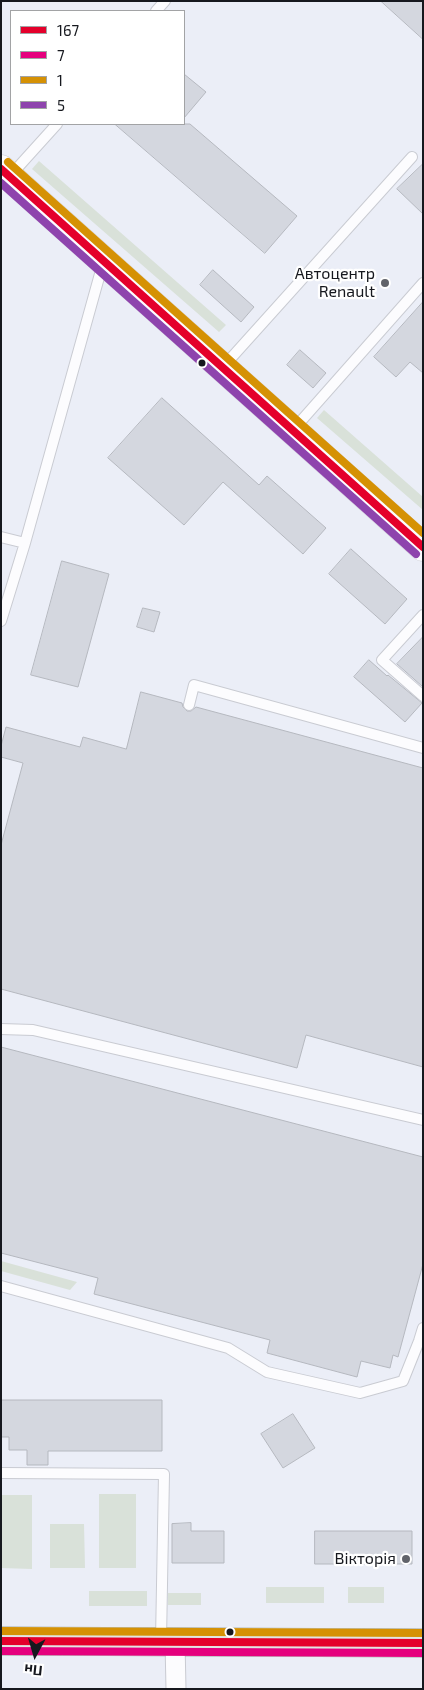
<!DOCTYPE html>
<html>
<head>
<meta charset="utf-8">
<style>
  body { margin:0 }
  #map { position:relative; width:424px; height:1690px; overflow:hidden; background:#ebeef7; font-family:"Exo 2",sans-serif }
  canvas { display:block }
  .frame { position:absolute; inset:0; border:2px solid #16181e; pointer-events:none }
  .legend { position:absolute; left:10px; top:10px; width:175px; height:115px; box-sizing:border-box; background:#fff; border:1px solid #a2a3a5; margin:0; padding:6px 9px; list-style:none; font-size:15px; color:#16181e }
  .legend li { display:flex; align-items:center; gap:10px; height:25px }
  .legend b { width:25px; border:1px solid #a2a3a5 }
  .north { position:absolute; left:10px; top:1630px; width:50px; height:50px; -webkit-text-stroke:4px #fff; paint-order:stroke; rotate:186deg; font-size:14px; font-weight:700; line-height:20px; text-align:center; color:#16181e }
  .north::after { content:''; display:block; margin:auto; width:18px; height:22px; background:#16181e; clip-path:polygon(50% 0,100% 100%,50% 72%,0 100%) }
</style>
</head>
<body>
<div id="map">
<canvas width="424" height="1690"></canvas>
<div class="frame"></div>
<ul class="legend">
<li><b style="height:6px;background:#e4002b"></b>167</li>
<li><b style="height:6px;background:#e5007d"></b>7</li>
<li><b style="height:6px;background:#d59104"></b>1</li>
<li><b style="height:6px;background:#8e44ad"></b>5</li>
</ul>
<div class="north">Пн</div>
</div>
<script>
const context = document.querySelector('canvas').getContext('2d');
context.lineJoin = 'round';
function paint(path, color) {
  context.fillStyle = color;
  context.fill(path, 'evenodd');
}
function trace(path, color, width, dash) {
  context.strokeStyle = color;
  context.lineWidth = width;
  context.lineCap = dash ? 'butt' : 'round';
  context.setLineDash(dash || []);
  context.stroke(path);
}
function label(font, color, halo, rows, align = 'center') {
  context.font = font + ' "Exo 2",sans-serif';
  context.lineWidth = 4.5;
  context.setLineDash([]);
  context.textBaseline = 'middle';
  context.strokeStyle = halo;
  context.fillStyle = color;
  for (const [text, x, y, turn = 0] of rows) {
    context.save();
    context.translate(x, y);
    context.rotate((+turn || 0) * Math.PI / 180);
    context.textAlign = isNaN(turn) ? turn : align;
    if (halo) context.strokeText(text, 0, 0);
    context.fillText(text, 0, 0);
    context.restore();
  }
}
const green = new Path2D(`
  M 39,161 L 226,325 L 219,332 L 32,169 Z
  M 324,410 L 423,497 L 423,510 L 317,418 Z
  M 1,1261 L 77,1282 L 70,1290 L 1,1271 Z
  M 99,1494 L 136,1494 L 136,1568 L 99,1568 Z
  M 1,1495 L 32,1495 L 32,1569 L 1,1568 Z
  M 50,1524 L 84,1524 L 85,1568 L 50,1568 Z
  M 266,1587 L 324,1587 L 324,1603 L 266,1603 Z
  M 348,1587 L 384,1587 L 384,1603 L 348,1603 Z
  M 89,1591 L 147,1591 L 147,1606 L 89,1606 Z
  M 168,1593 L 201,1593 L 201,1605 L 168,1605 Z`);
const building = new Path2D(`
  M 381,1 L 423,1 L 423,39 Z
  M 184,74 L 206,92 L 184,118 Z
  M 115,124 L 190,124 L 297,216 L 265,253 Z
  M 423,164 L 423,214 L 397,189 Z
  M 213,270 L 254,307 L 241,322 L 200,285 Z
  M 423,302 L 423,373 L 410,362 L 396,377 L 374,357 Z
  M 300,350 L 326,373 L 313,388 L 287,365 Z
  M 162,398 L 259,485 L 267,476 L 326,528 L 303,554 L 223,482 L 184,525 L 108,458 Z
  M 351,549 L 407,599 L 385,624 L 329,574 Z
  M 62,561 L 109,574 L 78,687 L 31,675 Z
  M 143,608 L 160,612 L 154,632 L 137,627 Z
  M 423,637 L 423,687 L 397,664 Z
  M 369,660 L 387,676 L 388,675 L 422,703 L 405,722 L 354,677 Z
  M 141,692 L 182,703 L 183,707 L 187,711 L 191,711 L 196,707 L 423,768 L 423,1067 L 306,1035 L 297,1068 L 1,989 L 1,845 L 23,763 L 1,757 L 1,746 L 6,727 L 80,747 L 83,737 L 126,749 Z
  M 1,1047 L 423,1157 L 423,1264 L 398,1357 L 393,1355 L 390,1368 L 361,1361 L 357,1377 L 267,1353 L 270,1340 L 94,1294 L 98,1278 L 1,1253 Z
  M 1,1400 L 162,1400 L 162,1451 L 48,1451 L 48,1465 L 27,1465 L 27,1450 L 9,1450 L 9,1437 L 1,1437 Z
  M 293,1414 L 315,1448 L 283,1468 L 261,1434 Z
  M 191,1523 L 191,1531 L 224,1531 L 224,1563 L 172,1563 L 172,1524 Z
  M 315,1531 L 412,1531 L 412,1564 L 315,1564 Z`);
const lane = new Path2D(`
  M 156,11 L 165,1
  M 10,176 L 57,124
  M 223,367 L 412,157
  M 293,430 L 423,283
  M 1,537 L 25,543
  M 423,615 L 382,660 L 423,696
  M 1,621 L 25,543 L 103,263
  M 189,705 L 194,685 L 423,748
  M 1,1029 L 33,1030 L 423,1120
  M 1,1286 L 228,1348 L 267,1372 L 360,1393 L 403,1381 L 419,1341 L 423,1328
  M 1,1473 L 164,1474 L 161,1640`);
const street = new Path2D(`
  M 175,1642 L 176,1689`);
const secondary = new Path2D(`
  M 1,169 L 423,547`);
const primary = new Path2D(`
  M 1,1641 L 423,1643`);
const bus1 = new Path2D(`
  M 1,169 L 423,547
  M 1,1641 L 423,1643`);
const bus2 = new Path2D(`
  M 1,1651 L 423,1653`);
const bus3 = new Path2D(`
  M 8,162 L 423,533
  M 1,1631 L 423,1633`);
const bus4 = new Path2D(`
  M 1,183 L 416,554`);
const markers = [
  [385,283,5,"#61636a"],
  [202,363,4.5,"#16181e"],
  [406,1559,5,"#61636a"],
  [230,1632,4.5,"#16181e"]
];
const poiNames = [
  ["Автоцентр",375,274],
  ["Renault",375,292],
  ["Вікторія",396,1559]
];
paint(green, '#d9e1d9');
paint(building, '#d4d7df');
trace(building, '#b5b8bf', 1);
trace(lane, '#c9cbd2', 12);
trace(street, '#c9cbd2', 21);
trace(secondary, '#c9cbd2', 29);
trace(primary, '#9da49f', 29);
trace(lane, '#fcfcfe', 10);
trace(street, '#fcfcfe', 19);
trace(secondary, '#fcfcfe', 28);
trace(primary, '#e2e6e2', 28);
trace(bus1, '#e4002b', 8);
trace(bus2, '#e5007d', 8);
trace(bus3, '#d59104', 8);
trace(bus4, '#8e44ad', 8);
for (const [x, y, r, color] of markers) {
  const dot = new Path2D();
  dot.arc(x, y, r, 0, 2 * Math.PI);
  context.fillStyle = color;
  context.fill(dot);
  trace(dot, '#fff', 2);
}
label('16px', '#16181e', '#fff', poiNames, 'right');
</script>
</body>
</html>
